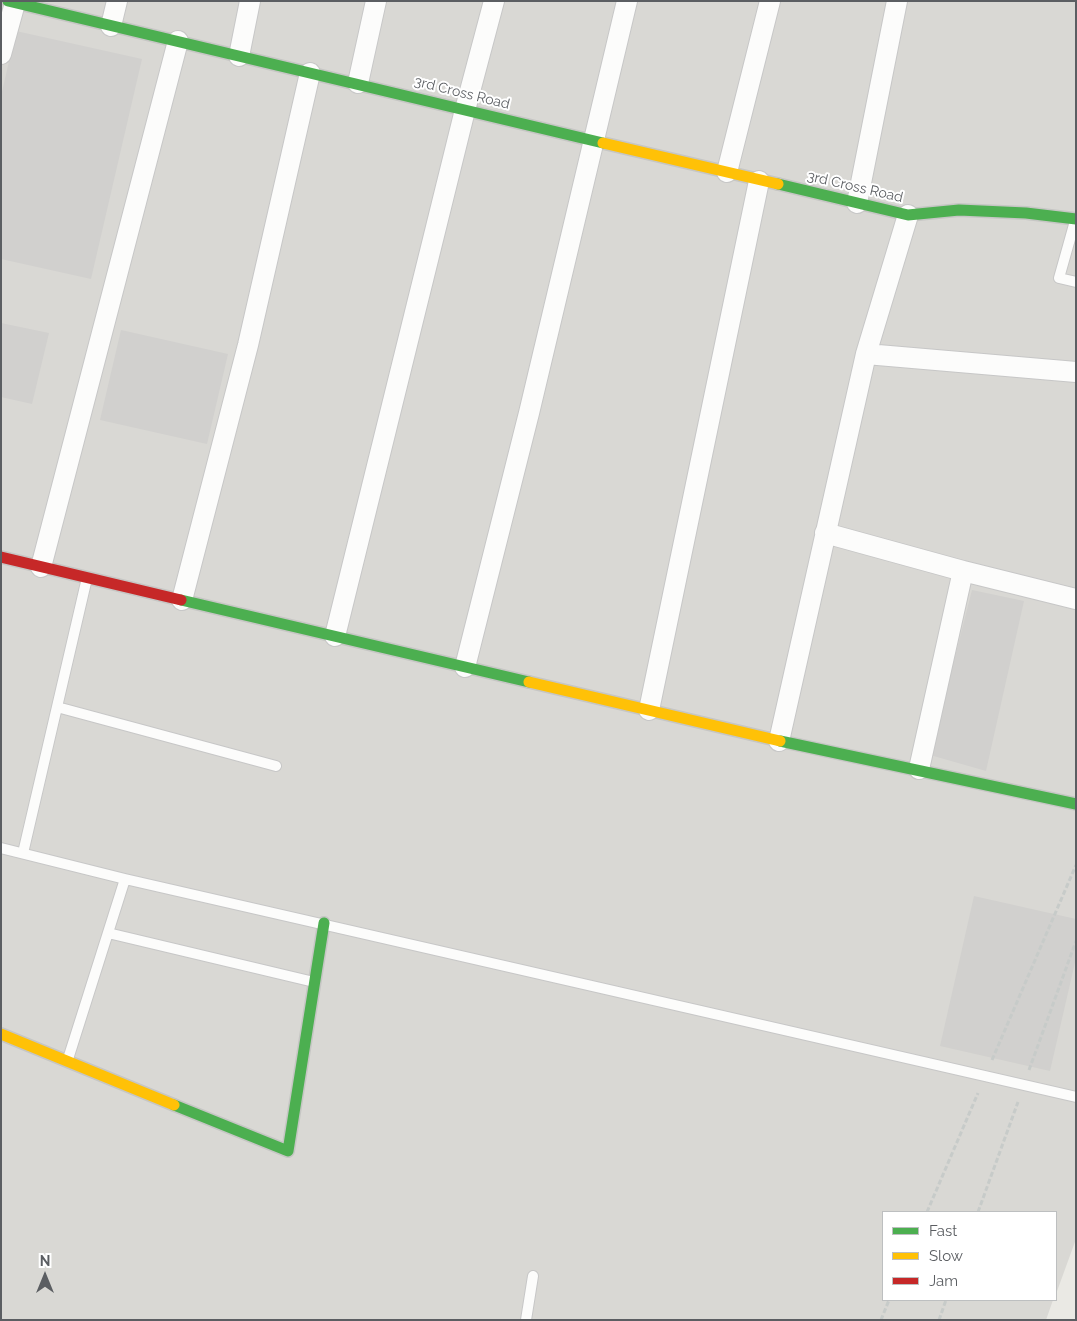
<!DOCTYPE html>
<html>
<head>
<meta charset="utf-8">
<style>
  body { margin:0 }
  #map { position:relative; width:1077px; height:1321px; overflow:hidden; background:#eae9e4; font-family:Raleway,sans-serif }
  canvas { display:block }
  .frame { position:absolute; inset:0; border:2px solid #5b5e62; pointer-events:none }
  .legend { position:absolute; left:882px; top:1211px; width:175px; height:90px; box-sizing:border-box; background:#fff; border:1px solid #bdbfc0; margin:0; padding:6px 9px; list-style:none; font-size:15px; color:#5b5e62 }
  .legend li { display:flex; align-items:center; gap:10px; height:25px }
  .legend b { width:25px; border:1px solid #bdbfc0 }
  .north { position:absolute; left:20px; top:1251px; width:50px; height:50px; -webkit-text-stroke:4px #fff; paint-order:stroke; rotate:0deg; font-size:14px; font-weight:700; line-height:20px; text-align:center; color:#5b5e62 }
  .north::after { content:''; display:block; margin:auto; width:18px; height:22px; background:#5b5e62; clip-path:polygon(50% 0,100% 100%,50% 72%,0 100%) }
</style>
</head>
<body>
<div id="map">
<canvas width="1077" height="1321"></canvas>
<div class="frame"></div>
<ul class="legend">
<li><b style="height:6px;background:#4caf50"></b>Fast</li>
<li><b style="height:6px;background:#ffc107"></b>Slow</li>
<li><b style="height:6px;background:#c62828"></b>Jam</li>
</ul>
<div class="north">N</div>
</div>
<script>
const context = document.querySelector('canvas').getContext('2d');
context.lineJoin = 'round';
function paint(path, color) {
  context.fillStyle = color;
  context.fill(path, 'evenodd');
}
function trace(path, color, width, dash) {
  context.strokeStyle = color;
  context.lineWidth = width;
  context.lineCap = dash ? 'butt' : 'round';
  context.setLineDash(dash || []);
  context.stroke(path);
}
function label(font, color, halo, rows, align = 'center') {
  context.font = font + ' Raleway,sans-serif';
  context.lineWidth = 4;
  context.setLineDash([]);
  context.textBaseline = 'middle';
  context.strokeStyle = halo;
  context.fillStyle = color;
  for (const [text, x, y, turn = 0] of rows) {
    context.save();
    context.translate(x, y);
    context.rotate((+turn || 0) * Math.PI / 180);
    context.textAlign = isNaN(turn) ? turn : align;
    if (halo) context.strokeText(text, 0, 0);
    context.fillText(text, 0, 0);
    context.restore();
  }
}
const industrial = new Path2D(`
  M 1,1 L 1076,1 L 1076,1239 L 1056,1294 L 1056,1212 L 883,1212 L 883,1300 L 1053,1300 L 1046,1320 L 1,1320 Z`);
const building = new Path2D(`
  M 16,31 L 142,59 L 91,279 L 1,259 L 1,96 Z
  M 1,323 L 49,333 L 32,404 L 1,397 Z
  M 121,330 L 228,354 L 207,444 L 100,420 Z
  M 972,590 L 1024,601 L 986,771 L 930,755 Z
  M 974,896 L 1076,919 L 1076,958 L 1050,1071 L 940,1046 Z`);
const path = new Path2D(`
  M 992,1060 L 1076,865
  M 1029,1070 L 1076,941
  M 927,1212 L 978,1093
  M 978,1212 L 1018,1102
  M 881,1320 L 889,1300
  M 939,1320 L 946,1300`);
const lane = new Path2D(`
  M 1075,221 L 1059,278 L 1076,282
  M 57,707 L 276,766
  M 1,848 L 125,879 L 1076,1097
  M 23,853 L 87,578
  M 108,933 L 314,982
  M 68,1059 L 125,879
  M 526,1320 L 533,1276`);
const street = new Path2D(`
  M 111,26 L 117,1
  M 1,54 L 15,3
  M 239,56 L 250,1
  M 358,83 L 376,1
  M 727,172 L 770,1
  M 857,203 L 897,1
  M 866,354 L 1076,372
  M 825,533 L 963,571
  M 41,567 L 178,41
  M 182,600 L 248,345 L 310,73
  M 335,636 L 465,110 L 494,1
  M 465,667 L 529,413 L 627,1
  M 649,710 L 759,181
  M 779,741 L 866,354 L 908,215
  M 919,769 L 963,571 L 1076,599`);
const fast = new Path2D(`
  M 8,1 L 603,143
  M 778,184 L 908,215 L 959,210 L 1026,213 L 1076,219
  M 181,600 L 529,682
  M 780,741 L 1076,804
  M 174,1105 L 288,1151 L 324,923`);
const slow = new Path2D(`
  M 603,143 L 778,184
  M 529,682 L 780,741
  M 1,1034 L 174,1105`);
const jam = new Path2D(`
  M 1,557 L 181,600`);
const streetNames = [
  ["3rd Cross Road",462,93,14],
  ["3rd Cross Road",855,187,13]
];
paint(industrial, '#d9d8d4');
paint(building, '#d1d0ce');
trace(lane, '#c7c7c7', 12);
trace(street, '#c7c7c7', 22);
trace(fast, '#c6c6c4', 14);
trace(slow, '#c6c6c4', 14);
trace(jam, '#c6c6c4', 14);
trace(path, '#c7cbc9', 3, [5, 2.5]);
trace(lane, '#fcfcfb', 10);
trace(street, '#fcfcfb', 20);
trace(fast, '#4caf50', 11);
trace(slow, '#ffc107', 11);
trace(jam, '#c62828', 11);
label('14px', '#5b5e62', '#fff', streetNames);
</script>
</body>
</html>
